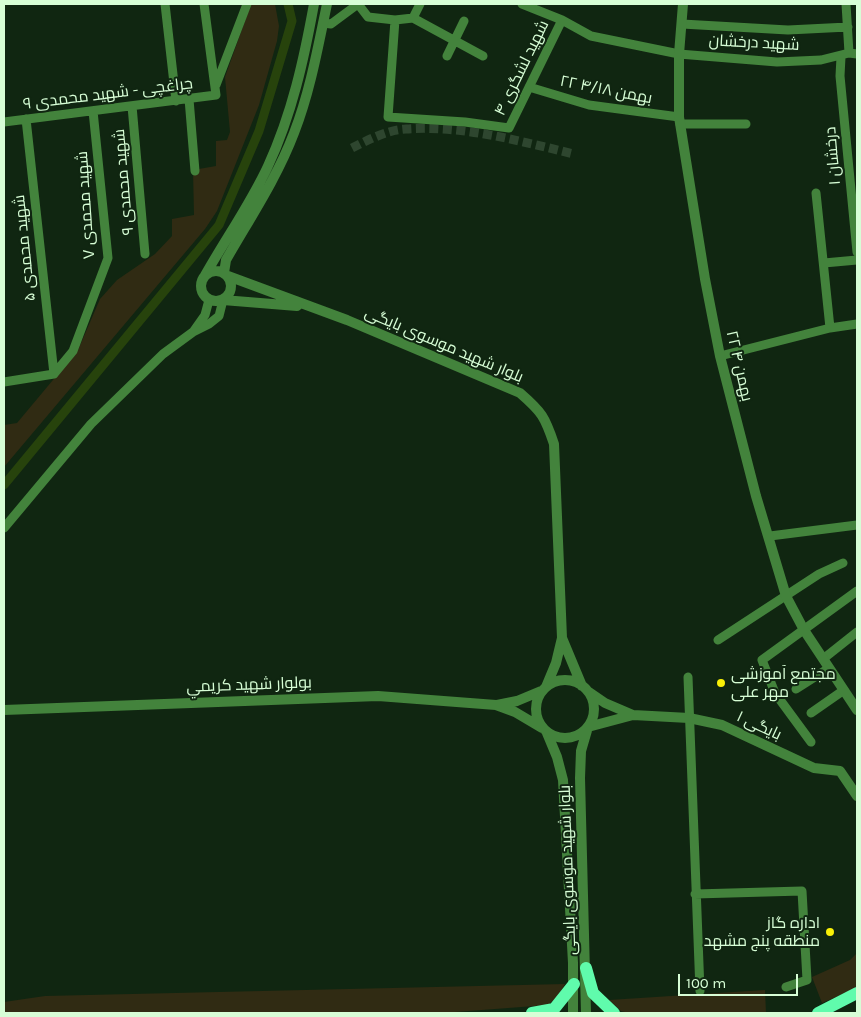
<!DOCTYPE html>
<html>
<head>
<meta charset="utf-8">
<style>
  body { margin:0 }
  #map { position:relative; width:861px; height:1017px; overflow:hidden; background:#102611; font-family:Karla,sans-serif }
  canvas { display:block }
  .frame { position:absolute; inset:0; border:5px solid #d7fed6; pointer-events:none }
  .scale { position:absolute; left:678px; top:974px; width:120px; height:22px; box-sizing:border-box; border:2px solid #d7fed6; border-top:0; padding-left:6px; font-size:15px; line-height:18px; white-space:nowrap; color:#d7fed6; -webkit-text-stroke:4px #102611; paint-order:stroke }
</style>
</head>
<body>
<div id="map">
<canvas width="861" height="1017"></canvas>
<div class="frame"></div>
<div class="scale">100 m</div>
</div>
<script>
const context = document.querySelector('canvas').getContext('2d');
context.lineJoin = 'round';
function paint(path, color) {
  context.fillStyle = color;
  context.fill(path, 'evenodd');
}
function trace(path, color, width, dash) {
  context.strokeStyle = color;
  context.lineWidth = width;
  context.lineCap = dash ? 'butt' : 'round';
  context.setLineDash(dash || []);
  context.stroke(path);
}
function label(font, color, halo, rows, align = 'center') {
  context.font = font + ' Karla,Cairo,sans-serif';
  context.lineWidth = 4;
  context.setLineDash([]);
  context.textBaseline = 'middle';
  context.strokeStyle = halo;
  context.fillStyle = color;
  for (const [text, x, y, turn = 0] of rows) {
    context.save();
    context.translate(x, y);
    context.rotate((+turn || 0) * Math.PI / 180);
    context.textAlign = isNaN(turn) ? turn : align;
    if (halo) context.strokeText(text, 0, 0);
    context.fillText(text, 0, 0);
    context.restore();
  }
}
const green = new Path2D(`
  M 251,4 L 275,4 L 279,26 L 277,41 L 259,105 L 217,211 L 205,229 L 4,467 L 4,425 L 17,423 L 78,350 L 100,299 L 117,280 L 155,254 L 172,236 L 172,219 L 194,215 L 193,170 L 216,166 L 216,141 L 227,140 L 230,132 L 225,77 Z
  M 857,953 L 857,988 L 822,1003 L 812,977 L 850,960 Z
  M 565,984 L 558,996 L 548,1005 L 442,1013 L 4,1013 L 4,1002 L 45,996 Z
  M 765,990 L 766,1013 L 629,1013 L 621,1011 L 609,1000 Z`);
const canal = new Path2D(`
  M 4,485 L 219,225 L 259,131 L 292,21 L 288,4`);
const minorTunnel = new Path2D(`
  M 352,148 C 368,140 387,130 406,129 C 463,125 519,141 574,154`);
const minor = new Path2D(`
  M 165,4 L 176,101
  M 358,4 L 368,17 L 395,20 L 413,18 L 420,4
  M 522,4 L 562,20 L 591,36 L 679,54 L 777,62 L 821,60 L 849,53 L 857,54
  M 846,4 L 849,53
  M 413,18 L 483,56
  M 395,20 L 388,117 L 465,122 L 509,128 L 562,20
  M 323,23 L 331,24 L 358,4
  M 682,24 L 788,30 L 848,27
  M 447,56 L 464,21
  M 841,57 L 840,76 L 857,252
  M 216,85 L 247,4
  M 529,87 L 589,105 L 679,117
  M 189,99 L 195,171
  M 132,106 L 145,254
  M 26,119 L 54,374
  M 4,122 L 216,95 L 204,4
  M 680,124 L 746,124
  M 816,193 L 830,328
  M 824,263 L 857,260
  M 193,332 L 205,315 L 209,300
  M 720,356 L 830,328 L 857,324
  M 54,374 L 73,351 L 108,258 L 93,111
  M 4,382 L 54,374
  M 4,528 L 91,424 L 163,354 L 193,332 L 209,324 L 219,316 L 223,300
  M 770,536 L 857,525
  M 718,640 L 819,574 L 843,563
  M 823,659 L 857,632
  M 688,677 L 700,991
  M 796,689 L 829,668
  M 811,713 L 844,690
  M 811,742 L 775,693 L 762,660 L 857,591
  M 695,894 L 802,891 L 807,980 L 786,987`);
const tertiary = new Path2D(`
  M 683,4 L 679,54 L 679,117 L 705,279 L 720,356 L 756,496 L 786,596 L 804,630 L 857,710
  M201 286a15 15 0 1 1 30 0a15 15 0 1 1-30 0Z
  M 224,273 L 226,260 C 250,218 277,178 294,133 C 310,92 318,47 327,4
  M 228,276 L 347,320 L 520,393 C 542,412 545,417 554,444 L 562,638 L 556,663 L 546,687
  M 203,279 C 224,241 250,205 268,166 C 292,114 304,59 314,4
  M 223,300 L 297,306
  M 562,638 L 582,686
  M536 709a29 29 0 1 1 58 0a29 29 0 1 1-58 0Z
  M 589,692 L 605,703 L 633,715
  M 497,705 L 517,701 L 541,691
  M 4,710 L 378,696 L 496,705 L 515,712 L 542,728
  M 547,733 L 557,757 L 563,780 L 573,963 L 573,1013
  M 586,1013 L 580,778 L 581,751 L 588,727 L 633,715 L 689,718 L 722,725 L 814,768 L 840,771 L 857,796`);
const primary = new Path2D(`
  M 586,968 L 593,993 L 614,1013
  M 532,1013 L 554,1009 L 574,984
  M 818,1013 L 857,993`);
const markers = [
  [721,683,5,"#f9f007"],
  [830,932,5,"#f9f007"]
];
const streetNames = [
  ["شهید درخشان",754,43,3],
  ["شهید لشگری ۴",522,68,-64],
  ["۲۲ بهمن ۴/۱۸",606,90,11],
  ["۹ چراغچی - شهید محمدی",108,94,-7],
  ["درخشان ۱",833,156,-95],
  ["شهید محمدی ۹",124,182,-95],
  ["شهید محمدی ۷",86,205,-94],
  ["شهید محمدی ۵",25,248,-96],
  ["بلوار شهید موسوی بایگی",444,345,23],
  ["۲۲ بهمن ۴",739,366,77],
  ["بولوار شهيد كريمي",249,685,-2],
  ["بایگی ۱",759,726,25],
  ["بلوار شهید موسوی بایگی",568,870,-92]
];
const poiNames = [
  ["مجتمع آموزشی",731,674],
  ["مهر علی",731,692],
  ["اداره گاز",820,923,"right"],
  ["منطقه پنج مشهد",820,941,"right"]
];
paint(green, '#302b13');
trace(canal, '#27430c', 9);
trace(minorTunnel, '#2e462f', 9, [9, 4.5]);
trace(minor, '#43833c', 9);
trace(tertiary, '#43833c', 10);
trace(primary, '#60fbac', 12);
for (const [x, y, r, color] of markers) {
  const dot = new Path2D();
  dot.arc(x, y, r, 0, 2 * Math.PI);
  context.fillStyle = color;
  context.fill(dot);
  trace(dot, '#102611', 2);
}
label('16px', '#d7fed6', '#102611', streetNames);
label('16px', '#d7fed6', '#102611', poiNames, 'left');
</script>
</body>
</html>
